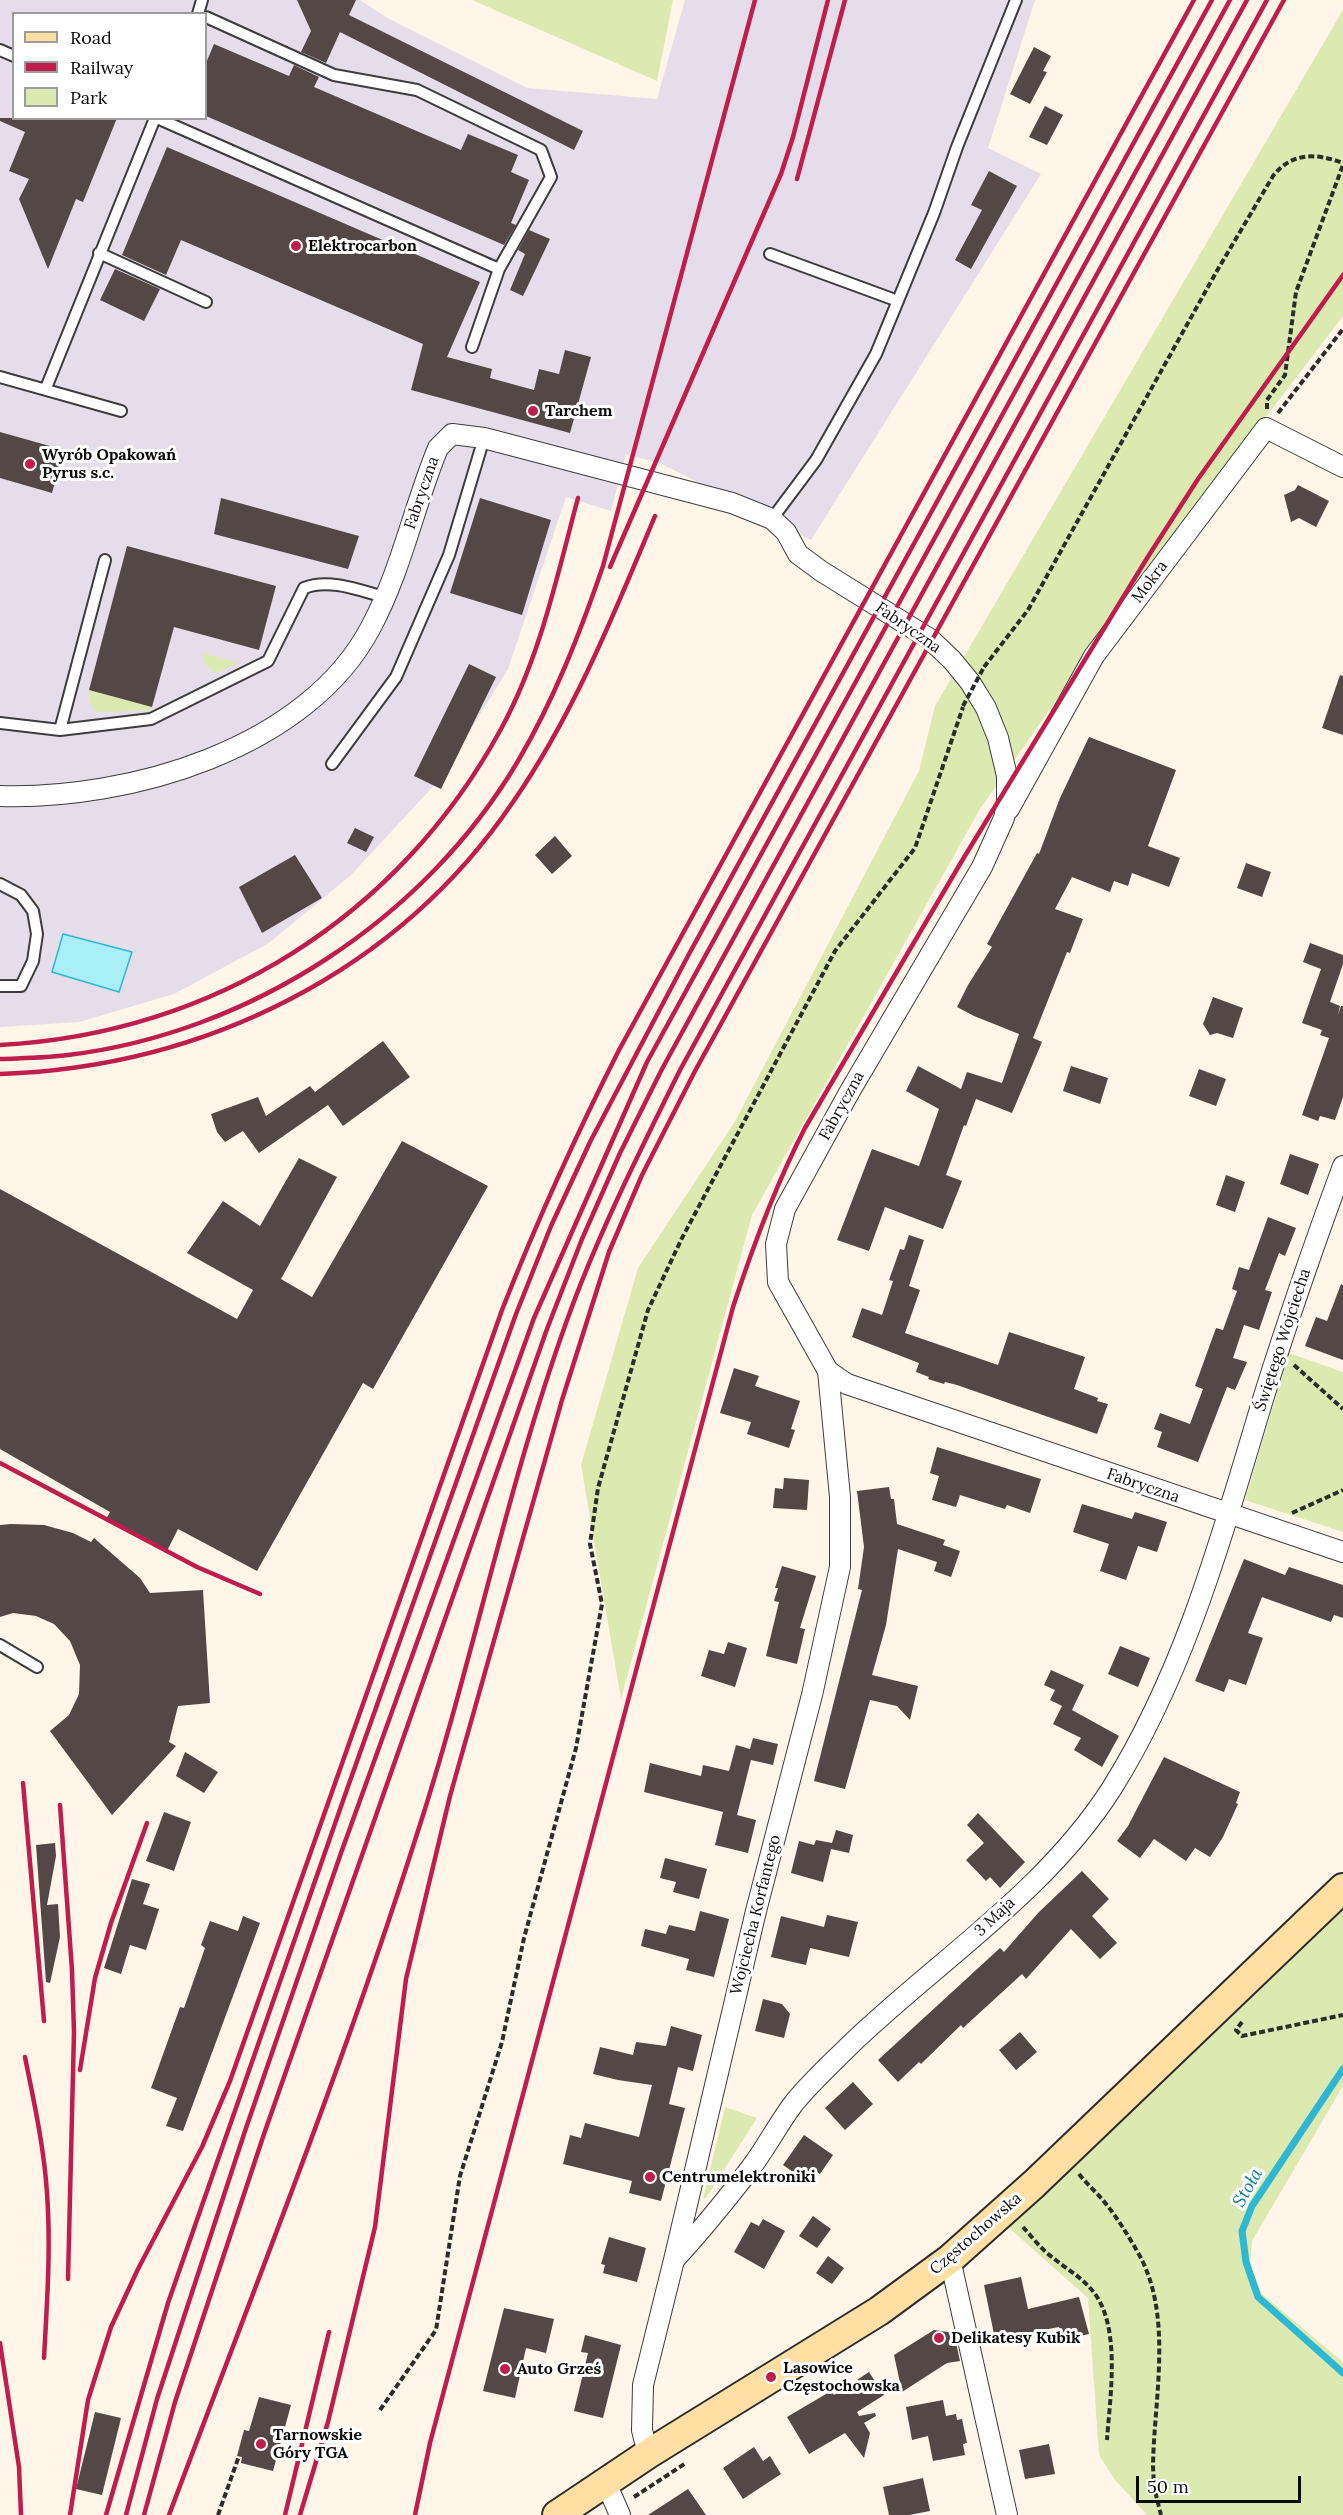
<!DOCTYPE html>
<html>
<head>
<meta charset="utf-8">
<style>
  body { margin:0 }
  #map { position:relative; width:1343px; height:2515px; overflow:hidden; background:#fff5e8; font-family:Lora,serif }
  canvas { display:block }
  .legend { position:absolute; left:12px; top:12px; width:195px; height:108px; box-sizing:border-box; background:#fff; border:2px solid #9d9d9d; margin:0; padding:8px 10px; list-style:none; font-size:18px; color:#0a0a0a }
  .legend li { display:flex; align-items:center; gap:12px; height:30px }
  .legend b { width:30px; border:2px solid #9d9d9d }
  .scale { position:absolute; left:1136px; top:2476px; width:165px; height:27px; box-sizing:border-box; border:3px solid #0a0a0a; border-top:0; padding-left:8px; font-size:18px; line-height:21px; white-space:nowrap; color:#0a0a0a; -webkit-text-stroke:4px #fff; paint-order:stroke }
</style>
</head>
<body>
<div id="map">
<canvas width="1343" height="2515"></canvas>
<ul class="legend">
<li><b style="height:8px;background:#ffdfa3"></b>Road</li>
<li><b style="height:8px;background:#bf1e4c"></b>Railway</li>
<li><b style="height:16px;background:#dceab1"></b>Park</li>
</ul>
<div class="scale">50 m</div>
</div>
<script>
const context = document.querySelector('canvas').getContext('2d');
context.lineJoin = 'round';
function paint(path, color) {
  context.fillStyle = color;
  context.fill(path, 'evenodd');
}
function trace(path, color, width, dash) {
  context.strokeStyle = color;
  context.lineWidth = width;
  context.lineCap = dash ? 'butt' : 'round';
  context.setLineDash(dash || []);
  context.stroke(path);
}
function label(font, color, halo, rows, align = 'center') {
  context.font = font + ' Lora,serif';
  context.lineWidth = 6;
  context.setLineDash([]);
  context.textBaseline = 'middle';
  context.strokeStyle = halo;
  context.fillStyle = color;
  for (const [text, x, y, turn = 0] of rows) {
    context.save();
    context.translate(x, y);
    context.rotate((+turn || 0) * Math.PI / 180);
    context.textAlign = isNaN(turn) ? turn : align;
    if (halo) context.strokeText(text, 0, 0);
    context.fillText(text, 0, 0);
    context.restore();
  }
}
const industrial = new Path2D(`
  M 0,0 L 360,0 L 389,19 L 527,88 L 657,99 L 685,0 L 1035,0 L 988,148 L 1041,174 L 811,540 L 662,464 L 626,454 L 611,511 L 566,497 L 508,669 L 440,779 L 351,875 L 269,943 L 174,994 L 79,1022 L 0,1027 ZM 14,14 L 206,14 L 206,118 L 14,118 Z`);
const green = new Path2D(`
  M 472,0 L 673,0 L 657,81 Z
  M 1343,10 L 1343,316 L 1125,602 L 980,809 L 752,1215 L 621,1699 L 581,1465 L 638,1268 L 734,1123 L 919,771 L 935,706 Z
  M 202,653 L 239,663 L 215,673 L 205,664 Z
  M 89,690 L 152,707 L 151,710 L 97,712 L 89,702 Z
  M 1289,1353 L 1343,1372 L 1343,1532 L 1245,1500 Z
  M 1343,1908 L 1343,2086 L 1252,2241 L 1250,2267 L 1262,2294 L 1343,2362 L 1343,2515 L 1147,2515 L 1115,2480 L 1099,2455 L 1088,2298 L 1008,2227 Z
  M 725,2107 L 757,2118 L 706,2198 L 703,2199 Z`);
const water = new Path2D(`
  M 63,934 L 132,952 L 119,992 L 52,972 Z`);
const stream = new Path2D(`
  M 1343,2069 L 1252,2206 L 1242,2231 L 1246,2262 L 1258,2297 L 1343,2373`);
const building = new Path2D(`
  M 297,0 L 356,0 L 349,15 L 583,131 L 574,150 L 340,32 L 326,63 L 301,52 L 311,31 Z
  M 214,44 L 289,76 L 294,65 L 319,77 L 314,87 L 461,150 L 468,134 L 518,155 L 511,172 L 529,180 L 511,223 L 516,225 L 504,245 L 206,116 L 206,63 Z
  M 1034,47 L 1051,56 L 1043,71 L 1047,72 L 1030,104 L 1010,94 Z
  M 1045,106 L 1063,115 L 1047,145 L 1029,137 Z
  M 0,118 L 117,118 L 83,202 L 76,199 L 48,269 L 19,199 L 29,179 L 9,171 L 25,132 L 0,121 Z
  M 167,147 L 480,282 L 447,357 L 492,369 L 490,378 L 534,390 L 539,369 L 559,374 L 565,350 L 591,357 L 570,433 L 411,390 L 423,344 L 181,240 L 166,275 L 122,255 Z
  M 989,171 L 1017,186 L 971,269 L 955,260 L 982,210 L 971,205 Z
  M 529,230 L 550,239 L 523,296 L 510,290 L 525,254 L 518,250 Z
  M 115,269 L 160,289 L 144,321 L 100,300 Z
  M 0,432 L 64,450 L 52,493 L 0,478 Z
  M 1298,485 L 1329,501 L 1316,527 L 1299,518 L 1291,522 L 1284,495 L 1295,490 Z
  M 221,498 L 359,536 L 348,569 L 214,534 Z
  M 480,498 L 551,520 L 522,615 L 450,593 Z
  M 127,546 L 276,586 L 259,650 L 174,627 L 152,707 L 89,690 Z
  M 469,664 L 496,677 L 441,789 L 414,776 Z
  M 1340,675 L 1343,676 L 1343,735 L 1322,728 Z
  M 1089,737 L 1176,770 L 1148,846 L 1180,858 L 1169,887 L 1132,873 L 1128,886 L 1114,881 L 1110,892 L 1072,877 L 1055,909 L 1083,919 L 1070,953 L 1067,952 L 1033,1038 L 1042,1042 L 1012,1113 L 976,1099 L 966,1126 L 964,1125 L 946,1175 L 962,1181 L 943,1229 L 885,1207 L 869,1251 L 837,1240 L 872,1149 L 919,1166 L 939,1109 L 906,1091 L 918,1066 L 961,1089 L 967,1072 L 1002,1083 L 1019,1034 L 974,1016 L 957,1007 L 968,985 L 992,947 L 987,944 L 1037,853 L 1039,854 L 1060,798 Z
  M 355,828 L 374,837 L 366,852 L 347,843 Z
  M 555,836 L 572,856 L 552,874 L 535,855 Z
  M 295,855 L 322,898 L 262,933 L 239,887 Z
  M 1246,863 L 1271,872 L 1262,897 L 1237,888 Z
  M 1310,943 L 1343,955 L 1343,964 L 1330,1002 L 1340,1006 L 1338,1015 L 1341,1006 L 1343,1006 L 1343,1097 L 1335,1120 L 1320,1116 L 1318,1121 L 1302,1115 L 1329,1038 L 1320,1035 L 1322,1030 L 1302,1023 L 1321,969 L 1303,962 Z
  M 1213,997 L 1243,1008 L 1233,1038 L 1217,1033 L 1210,1035 L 1203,1024 Z
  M 383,1041 L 410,1077 L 343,1126 L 328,1105 L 259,1153 L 243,1131 L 225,1142 L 217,1132 L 211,1114 L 258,1097 L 266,1116 L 310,1086 L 315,1092 Z
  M 1071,1066 L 1108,1078 L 1100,1104 L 1063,1091 Z
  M 1199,1069 L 1226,1079 L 1216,1106 L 1189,1096 Z
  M 402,1141 L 488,1186 L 373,1389 L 363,1383 L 257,1571 L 178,1529 L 167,1551 L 106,1519 L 110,1512 L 0,1449 L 0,1189 L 237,1319 L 253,1290 L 187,1253 L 223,1201 L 260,1226 L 299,1158 L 337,1177 L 281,1279 L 312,1297 Z
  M 1290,1154 L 1319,1164 L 1308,1195 L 1280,1184 Z
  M 1226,1175 L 1245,1182 L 1235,1212 L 1216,1205 Z
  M 1268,1217 L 1296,1228 L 1285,1256 L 1279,1253 L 1265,1290 L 1272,1292 L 1259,1330 L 1244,1325 L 1233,1358 L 1247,1362 L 1235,1390 L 1227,1387 L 1198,1462 L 1157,1447 L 1162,1432 L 1154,1429 L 1160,1413 L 1190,1424 L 1203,1389 L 1195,1386 L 1216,1328 L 1223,1330 L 1237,1291 L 1232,1289 L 1239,1267 L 1249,1270 Z
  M 909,1235 L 924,1240 L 909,1286 L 920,1290 L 905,1333 L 998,1365 L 1009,1332 L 1085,1357 L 1074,1389 L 1098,1398 L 1097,1401 L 1108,1404 L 1097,1434 L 957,1385 L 945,1382 L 944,1384 L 928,1379 L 929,1377 L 916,1372 L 919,1363 L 852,1337 L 862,1308 L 882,1315 L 893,1281 L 889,1280 L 900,1249 L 904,1250 Z
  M 1341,1284 L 1343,1285 L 1343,1360 L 1305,1346 L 1316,1317 L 1327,1321 Z
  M 734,1368 L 759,1376 L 755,1386 L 800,1401 L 791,1429 L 795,1430 L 789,1448 L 747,1434 L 751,1422 L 720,1413 Z
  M 937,1447 L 1041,1479 L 1030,1513 L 1007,1505 L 1005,1509 L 960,1495 L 956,1507 L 932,1500 L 939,1476 L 930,1473 Z
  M 784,1478 L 809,1480 L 807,1510 L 773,1508 L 775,1488 L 783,1489 Z
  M 889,1487 L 891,1499 L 894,1499 L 897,1524 L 945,1540 L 943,1545 L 960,1551 L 951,1577 L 934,1571 L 937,1562 L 898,1549 L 886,1625 L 872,1675 L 918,1686 L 910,1720 L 897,1706 L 870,1700 L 845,1789 L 814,1781 L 862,1590 L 858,1589 L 864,1547 L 857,1491 Z
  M 1082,1504 L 1132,1519 L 1135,1512 L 1167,1522 L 1157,1552 L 1138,1546 L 1126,1580 L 1100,1571 L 1109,1544 L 1073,1532 Z
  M 11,1524 L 44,1525 L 73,1533 L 91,1542 L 94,1538 L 140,1578 L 150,1593 L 203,1590 L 210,1703 L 178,1706 L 169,1742 L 176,1746 L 112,1815 L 50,1731 L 69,1715 L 79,1694 L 80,1665 L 70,1641 L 54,1624 L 36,1616 L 13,1613 L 0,1617 L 0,1525 Z
  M 1244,1559 L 1285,1575 L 1289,1567 L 1343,1585 L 1343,1618 L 1334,1615 L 1331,1622 L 1262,1597 L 1248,1633 L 1263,1638 L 1246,1685 L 1229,1679 L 1224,1692 L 1195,1681 Z
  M 782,1566 L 816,1576 L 800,1628 L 805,1629 L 797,1664 L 766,1656 L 779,1602 L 774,1601 L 778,1588 L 775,1588 Z
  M 728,1642 L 747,1648 L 735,1687 L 701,1676 L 709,1650 L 724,1654 Z
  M 1120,1646 L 1150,1658 L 1138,1687 L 1108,1674 Z
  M 1051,1670 L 1084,1685 L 1072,1710 L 1119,1736 L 1102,1767 L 1074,1750 L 1081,1738 L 1053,1724 L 1062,1706 L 1050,1700 L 1055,1690 L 1044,1685 Z
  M 753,1738 L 778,1744 L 773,1765 L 751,1760 L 737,1815 L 756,1820 L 748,1853 L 715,1845 L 723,1812 L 644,1792 L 650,1763 L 701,1776 L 703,1765 L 729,1771 L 736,1745 L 750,1749 Z
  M 185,1752 L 218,1772 L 204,1793 L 176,1776 Z
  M 1164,1757 L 1240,1792 L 1236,1803 L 1238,1804 L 1223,1837 L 1210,1857 L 1195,1848 L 1186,1861 L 1154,1839 L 1140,1858 L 1117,1841 L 1128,1826 Z
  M 164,1812 L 191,1822 L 174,1871 L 146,1861 Z
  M 978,1813 L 1025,1862 L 1000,1888 L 990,1877 L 986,1881 L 966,1860 L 984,1843 L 967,1825 Z
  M 836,1830 L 853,1835 L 849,1853 L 831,1849 L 823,1882 L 791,1873 L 799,1841 L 814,1845 L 816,1840 L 832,1843 Z
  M 55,1843 L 56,1856 L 47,1905 L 58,1904 L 60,1937 L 50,1983 L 46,1982 L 36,1845 Z
  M 665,1858 L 707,1869 L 699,1899 L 673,1892 L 676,1882 L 660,1878 Z
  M 1082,1871 L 1109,1899 L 1092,1916 L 1117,1943 L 1100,1959 L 1071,1929 L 1026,1979 L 1022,1974 L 963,2028 L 961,2025 L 921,2064 L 919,2062 L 898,2082 L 878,2060 L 1000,1948 L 1004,1952 L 1038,1913 Z
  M 132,1879 L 150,1884 L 143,1904 L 159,1909 L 146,1950 L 130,1945 L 121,1974 L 104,1968 Z
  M 700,1911 L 729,1919 L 714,1977 L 686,1970 L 689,1959 L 641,1946 L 645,1929 L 666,1934 L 669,1925 L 695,1931 Z
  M 827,1915 L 858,1922 L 849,1957 L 810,1948 L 806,1965 L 771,1957 L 781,1916 L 824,1927 Z
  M 243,1916 L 260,1923 L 183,2131 L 166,2126 L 177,2098 L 151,2088 L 180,2007 L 184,2008 L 205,1948 L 201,1945 L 210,1921 L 238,1931 Z
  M 763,1999 L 782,2004 L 790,2014 L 784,2038 L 755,2031 Z
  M 671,2026 L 702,2035 L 693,2071 L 678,2067 L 669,2104 L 685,2108 L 661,2201 L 629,2193 L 632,2181 L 563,2164 L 570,2135 L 581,2138 L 585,2123 L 639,2137 L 652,2085 L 618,2080 L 593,2074 L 600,2047 L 633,2055 L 636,2042 L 666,2046 Z
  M 1020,2032 L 1037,2052 L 1016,2070 L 999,2050 Z
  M 853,2082 L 873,2104 L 845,2130 L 825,2108 Z
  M 804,2135 L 833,2155 L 820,2174 L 817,2172 L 809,2183 L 783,2165 Z
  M 813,2216 L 831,2229 L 817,2248 L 799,2236 Z
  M 763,2219 L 785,2231 L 764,2269 L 734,2252 L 751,2222 L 759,2226 Z
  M 609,2237 L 646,2248 L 637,2282 L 603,2273 L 605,2265 L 601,2264 Z
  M 828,2256 L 844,2268 L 832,2284 L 816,2273 Z
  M 1021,2277 L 1028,2309 L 1079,2297 L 1089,2334 L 1062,2340 L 1059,2327 L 995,2339 L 984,2285 Z
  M 504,2308 L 554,2319 L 546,2353 L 526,2348 L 515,2398 L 483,2391 Z
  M 934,2330 L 954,2333 L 960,2361 L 947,2363 L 902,2392 L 894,2355 Z
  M 585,2335 L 621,2345 L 603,2418 L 574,2411 L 588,2353 L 581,2352 Z
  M 869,2372 L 884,2395 L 857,2412 L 859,2416 L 875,2413 L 876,2416 L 864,2423 L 870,2433 L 864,2458 L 845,2433 L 809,2454 L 787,2417 L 831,2391 L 834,2395 Z
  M 259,2397 L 291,2405 L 273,2471 L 241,2463 L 242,2457 L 237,2456 L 244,2430 L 249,2431 Z
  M 943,2400 L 946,2416 L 956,2414 L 957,2420 L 962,2419 L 967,2443 L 963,2444 L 965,2455 L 933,2461 L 928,2436 L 912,2440 L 906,2407 Z
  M 95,2412 L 121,2418 L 102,2495 L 76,2489 Z
  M 1049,2444 L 1055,2474 L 1025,2479 L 1019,2450 Z
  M 754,2447 L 763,2461 L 770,2456 L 781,2474 L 743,2499 L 723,2468 Z
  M 923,2478 L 930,2511 L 909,2515 L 889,2515 L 883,2487 Z
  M 688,2489 L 706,2515 L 648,2515 Z`);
const path = new Path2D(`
  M 1267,409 L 1267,400 L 1285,375 L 1296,292 L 1343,165
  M 1278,413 L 1343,329
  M 984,667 L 1028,610 L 1218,269 L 1273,176 C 1292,152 1316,153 1343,163
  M 1294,1365 L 1343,1409
  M 1292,1513 L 1343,1490
  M 1242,2022 L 1236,2030 L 1242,2036 L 1343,2015
  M 1079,2174 C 1086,2183 1094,2190 1101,2198 C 1115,2214 1126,2232 1137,2251 C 1174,2313 1154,2397 1153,2466 L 1154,2487 L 1161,2515
  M 1023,2227 C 1032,2237 1041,2249 1052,2257 C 1065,2268 1080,2276 1091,2289 C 1122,2323 1110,2396 1107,2440
  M 380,2410 L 436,2330 L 460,2176 L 502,2042 L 524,1938 L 576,1748 L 602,1604 L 590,1544 L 598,1488 L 648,1310 L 682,1238 L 835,951 L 915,848 L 963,707
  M 634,2497 L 686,2463
  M 218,2515 L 239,2456`);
const lane = new Path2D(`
  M 198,14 L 202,0
  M 206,17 L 334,75 L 417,90 L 541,150 L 551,177 L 499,269 L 472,347
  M 0,50 L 14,56
  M 157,118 L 499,269
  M 99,253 L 206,302
  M 770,254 L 898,301
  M 0,377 L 121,411
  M 46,388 L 155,118
  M 772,519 L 816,460 L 876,354 L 934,213 L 957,147 L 1016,0
  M 0,723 L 60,730 L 151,719 L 268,661 L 304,588 C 329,578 359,590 384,597
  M 60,730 L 105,560
  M 332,764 L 396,677 L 449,555 L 484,438
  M 0,884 L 21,895 L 33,911 L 37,934 L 33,961 L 21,986 L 0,986
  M 0,1645 L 37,1667`);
const street = new Path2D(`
  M 0,796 C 129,800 307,749 371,627 C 401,571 414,506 438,448 L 452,434 L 484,438 L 732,503 L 772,519 L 786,532 L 798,554 L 821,571 L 930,639 L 952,660 L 970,682 L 986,708 L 998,738 L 1007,776 L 1007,804 L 1004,818 L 982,867 L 850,1091 L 785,1209 L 776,1244 L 778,1282 L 828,1371 L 847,1384 L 1343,1552
  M 1009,809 L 1094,656 L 1266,428 L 1343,467
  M 950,2259 L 1007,2515
  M 674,2260 C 701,2231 726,2200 750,2169 C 766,2148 778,2124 794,2103 C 810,2083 831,2064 849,2046 C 936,1962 1046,1892 1112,1788 C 1187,1668 1223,1531 1264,1396 C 1288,1319 1315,1242 1343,1166
  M 648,2454 L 642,2430 L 643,2385 L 674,2260 L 756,1911 L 812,1695 L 840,1567 L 840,1497 L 828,1371
  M 606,2483 L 620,2515`);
const secondary = new Path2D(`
  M 557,2515 L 648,2454 L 879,2311 L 950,2259 L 1034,2184 L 1343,1888`);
const rail = new Path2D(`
  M 797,179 L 845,0
  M 610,567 L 781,174 L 793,137 L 828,0
  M 0,1045 C 213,1034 399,917 501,729 C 540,658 557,576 578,498
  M 0,1059 C 23,1058 45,1058 68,1055 C 250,1033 425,919 518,761 C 554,700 580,633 603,566 L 755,0
  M 0,1074 C 204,1067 397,973 513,802 C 574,714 614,614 655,516
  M 0,1463 L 197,1567 L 260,1594
  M 23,1783 L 44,2021
  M 60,1805 L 72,1970 L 74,2032 L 68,2279
  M 25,2057 C 34,2102 44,2147 47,2193 C 51,2248 47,2303 44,2358
  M 80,2070 L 95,1978 L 111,1923 L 147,1823
  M 0,2343 L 19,2467 L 21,2515
  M 70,2515 L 88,2400 L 111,2327 L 138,2269 L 202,2147 L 230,2081 L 502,1310 C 537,1221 576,1135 619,1050 L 1194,0
  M 106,2515 L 168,2303 L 345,1795 L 516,1314 L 551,1226 L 590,1142 L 689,954 L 1212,0
  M 126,2515 L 157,2399 L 245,2131 L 341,1853 L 534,1318 L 647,1062 L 1230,0
  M 144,2515 L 175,2402 L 264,2134 L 547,1329 L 582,1239 L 620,1153 L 662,1069 L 1247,0
  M 169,2515 C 254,2289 344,2064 417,1834 C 472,1665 506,1490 566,1323 C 597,1236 639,1153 680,1070 L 1267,0
  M 285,2515 L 329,2332
  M 300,2515 L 328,2422 L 375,2227 L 406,1979 L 450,1796 L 562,1400 L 609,1252 L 642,1175 L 695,1071 L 1284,0
  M 415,2515 L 430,2443 L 733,1307 C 753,1246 775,1186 805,1128 L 963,859 L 1149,555 L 1198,479 L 1343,275`);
const pathBridge = new Path2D(`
  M 963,706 L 984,667`);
const markers = [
  [296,246,6,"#bf1e4c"],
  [533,411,6,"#bf1e4c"],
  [30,464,6,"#bf1e4c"],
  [650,2177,6,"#bf1e4c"],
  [939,2338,6,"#bf1e4c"],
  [505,2369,6,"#bf1e4c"],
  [771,2377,6,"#bf1e4c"],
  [261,2444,6,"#bf1e4c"]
];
const poiNames = [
  ["Elektrocarbon",308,246],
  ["Tarchem",545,411],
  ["Wyrób Opakowań",42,455],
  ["Pyrus s.c.",42,473],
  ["Centrumelektroniki",662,2177],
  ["Delikatesy Kubik",951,2338],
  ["Lasowice",783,2368],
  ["Częstochowska",783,2386],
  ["Auto Grześ",517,2369],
  ["Tarnowskie",273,2435],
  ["Góry TGA",273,2453]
];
const streetNames = [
  ["Fabryczna",422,493,-71],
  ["Mokra",1150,582,-53],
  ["Fabryczna",908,628,35],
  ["Fabryczna",842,1106,-61],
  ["Świętego Wojciecha",1283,1340,-72],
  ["Fabryczna",1143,1486,19],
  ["Wojciecha Korfantego",756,1915,-76],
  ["3 Maja",995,1917,-43],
  ["Częstochowska",976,2234,-41]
];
const waterNames = [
  ["Stoła",1248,2188,-60]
];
paint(industrial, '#e6ddea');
paint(green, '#dceab1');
paint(water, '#aaeef8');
trace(water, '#2eb8d2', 1.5);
trace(stream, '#2eb8d2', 7);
paint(building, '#534846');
trace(lane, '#3d3d3d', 14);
trace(street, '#3d3d3d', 22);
trace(secondary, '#2c2c2c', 32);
trace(path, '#2c2c2c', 4, [6, 3]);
trace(lane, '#fff', 10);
trace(street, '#fff', 20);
trace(secondary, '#ffdfa3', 28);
trace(rail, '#bf1e4c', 4.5);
trace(pathBridge, '#2c2c2c', 4, [6, 3]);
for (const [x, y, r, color] of markers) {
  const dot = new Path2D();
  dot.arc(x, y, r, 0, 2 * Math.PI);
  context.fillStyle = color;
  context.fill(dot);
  trace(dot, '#fff', 2);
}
label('bold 16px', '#0a0a0a', '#fff', poiNames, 'left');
label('16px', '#0a0a0a', '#fff', streetNames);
label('italic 18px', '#107d99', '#fff', waterNames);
</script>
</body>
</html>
